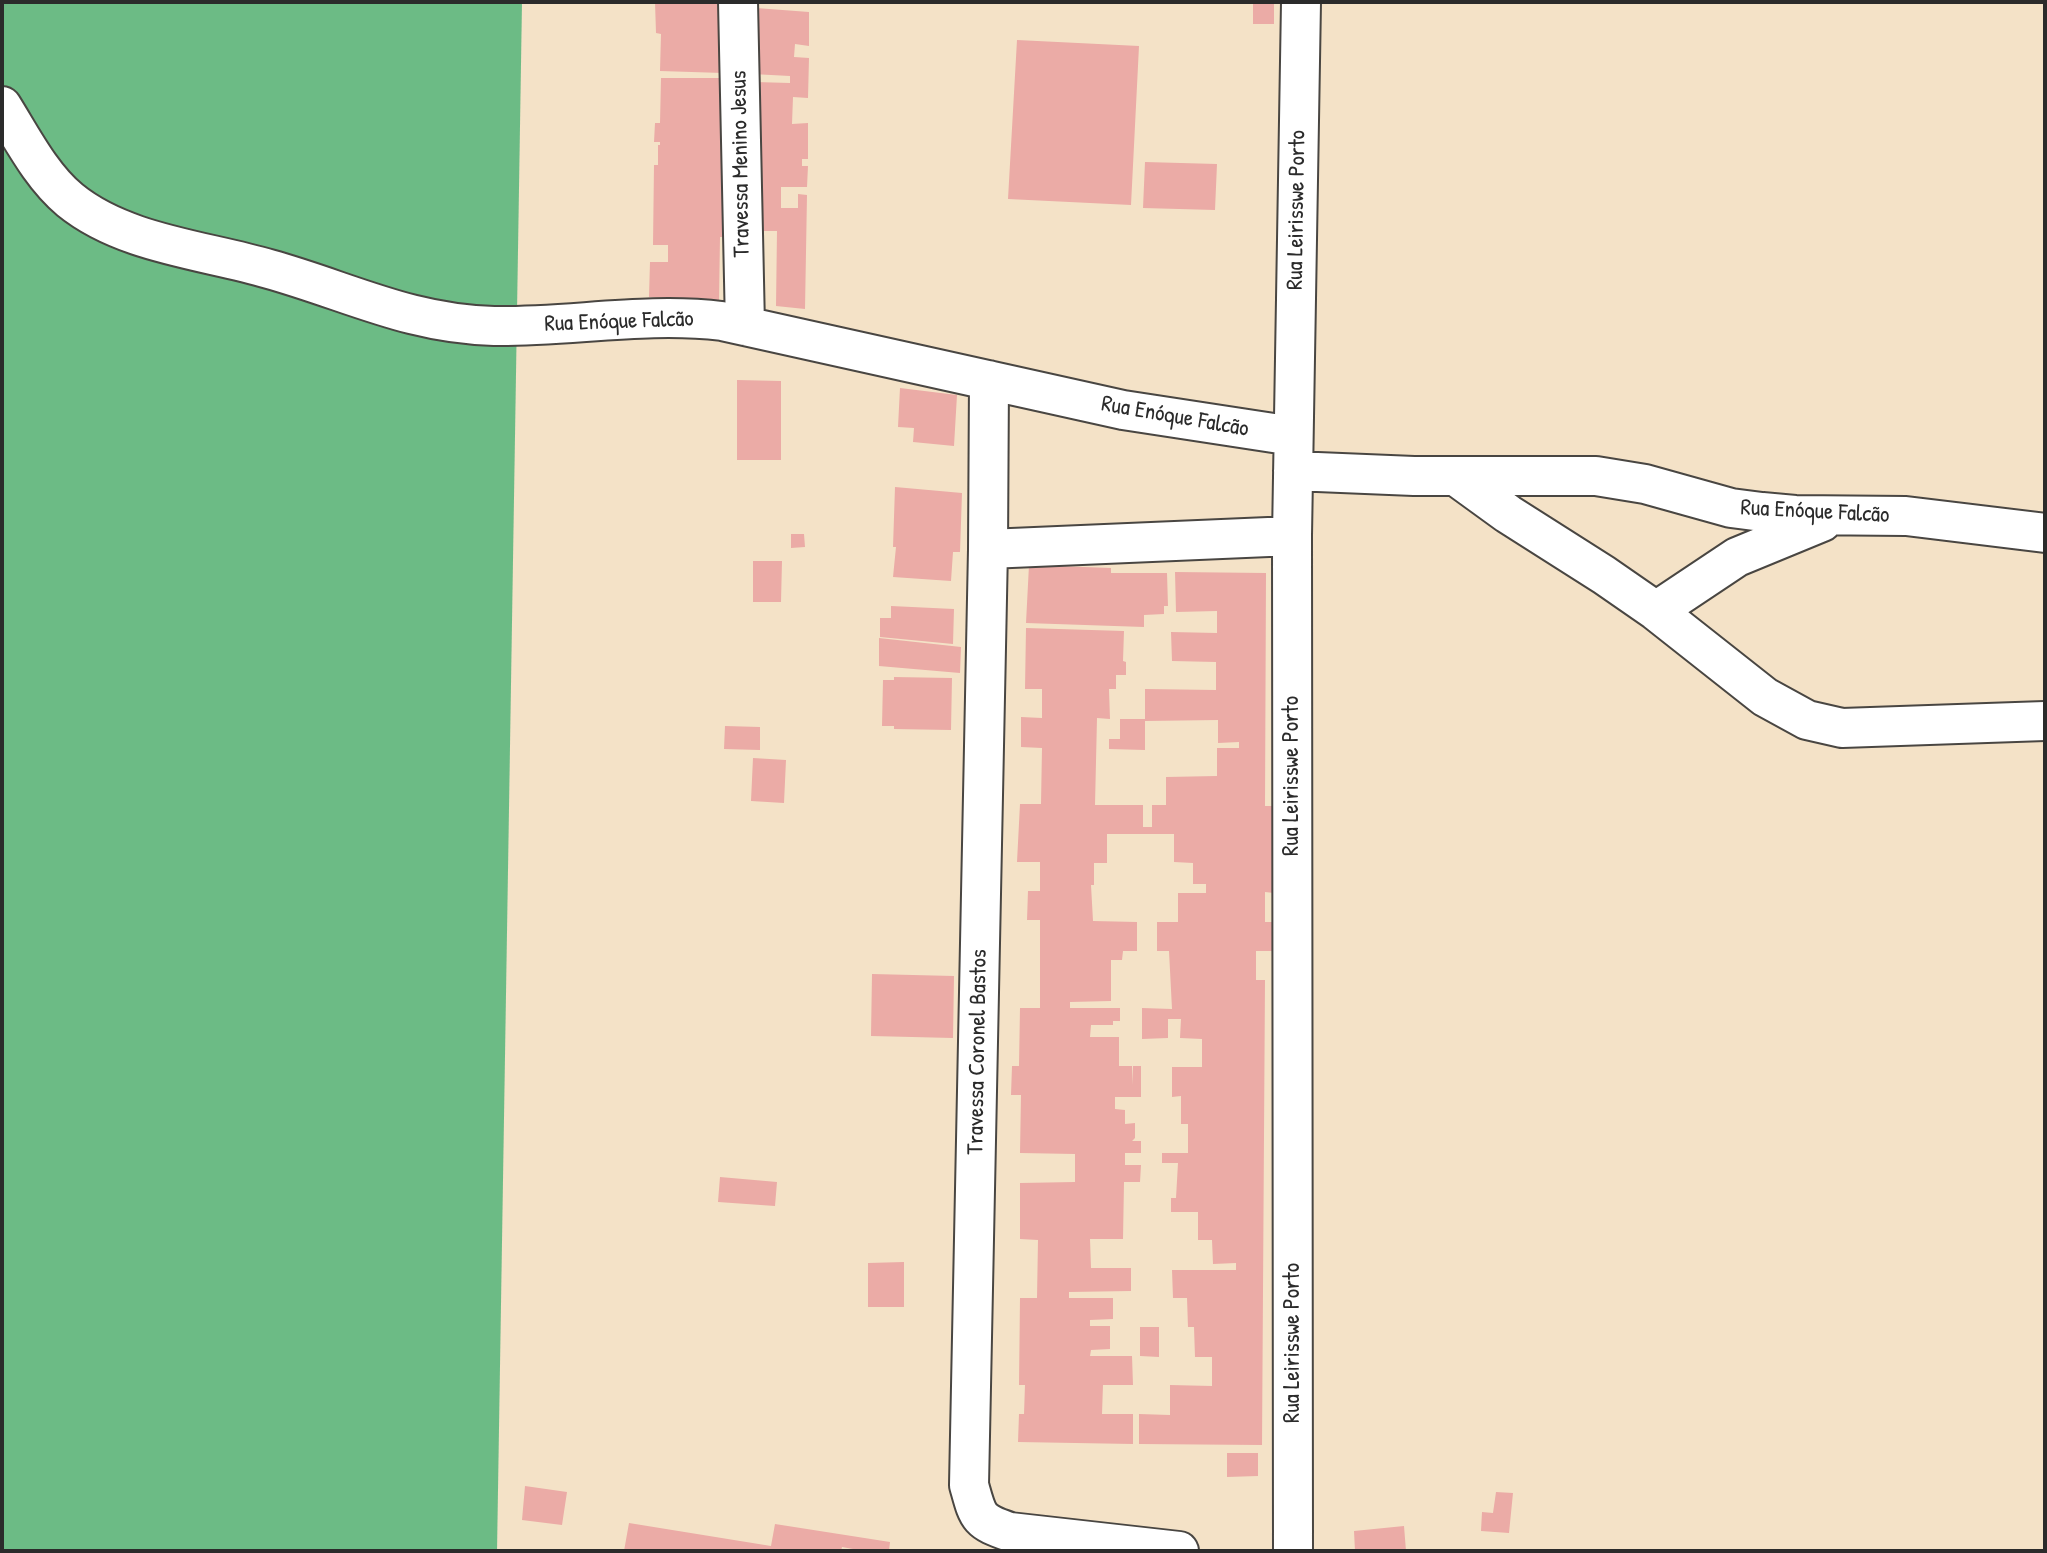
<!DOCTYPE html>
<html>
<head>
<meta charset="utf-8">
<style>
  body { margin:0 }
  #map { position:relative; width:2047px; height:1553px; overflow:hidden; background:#f4e2c7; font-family:"Patrick Hand",sans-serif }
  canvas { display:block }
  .frame { position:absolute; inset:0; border:4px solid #2b2b2b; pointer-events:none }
</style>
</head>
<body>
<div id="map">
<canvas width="2047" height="1553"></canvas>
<div class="frame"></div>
</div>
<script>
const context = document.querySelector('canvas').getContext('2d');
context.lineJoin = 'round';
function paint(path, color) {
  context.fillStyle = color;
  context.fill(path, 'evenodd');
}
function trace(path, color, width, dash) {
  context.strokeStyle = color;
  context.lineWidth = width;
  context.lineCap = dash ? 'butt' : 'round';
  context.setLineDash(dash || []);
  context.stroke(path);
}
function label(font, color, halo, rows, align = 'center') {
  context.font = font + ' "Patrick Hand",sans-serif';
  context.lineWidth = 5;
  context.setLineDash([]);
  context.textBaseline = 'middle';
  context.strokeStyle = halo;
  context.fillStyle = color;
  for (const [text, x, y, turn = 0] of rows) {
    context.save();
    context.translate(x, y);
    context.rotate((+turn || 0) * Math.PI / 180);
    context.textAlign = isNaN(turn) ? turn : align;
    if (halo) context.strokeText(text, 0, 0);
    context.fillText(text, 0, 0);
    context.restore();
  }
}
const forest = new Path2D(`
  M 2,2 L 522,2 L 497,1551 L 2,1551 Z`);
const building = new Path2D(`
  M 655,2 L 723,2 L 723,73 L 660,71 L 661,34 L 656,33 Z
  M 1253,2 L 1274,2 L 1274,24 L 1253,24 Z
  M 756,8 L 809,12 L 809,46 L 795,44 L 794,57 L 809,58 L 808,98 L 793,97 L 792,124 L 808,123 L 808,159 L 802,159 L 802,166 L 808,166 L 807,187 L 781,187 L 781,208 L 798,208 L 798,194 L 807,195 L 805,309 L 776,306 L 777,231 L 762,231 L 761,146 L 758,146 L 755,82 L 790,83 L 790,76 L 752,74 Z
  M 1017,40 L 1139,46 L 1131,205 L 1008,199 Z
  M 661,78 L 722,78 L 728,237 L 720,237 L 719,302 L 649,297 L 650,262 L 668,262 L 668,245 L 653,245 L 654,165 L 658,165 L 658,145 L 660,145 L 660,142 L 654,142 L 655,123 L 660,123 Z
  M 1145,162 L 1217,164 L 1215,210 L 1143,208 Z
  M 737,380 L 781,381 L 781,460 L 737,460 Z
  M 900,388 L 957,395 L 954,446 L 913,442 L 914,428 L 898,427 Z
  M 895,487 L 962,493 L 960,552 L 953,552 L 951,581 L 893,577 L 896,547 L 893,547 Z
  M 791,534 L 804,534 L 805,547 L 791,548 Z
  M 753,561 L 782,561 L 781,602 L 753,602 Z
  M 1029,565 L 1111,568 L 1111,573 L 1167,573 L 1168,606 L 1164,606 L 1164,614 L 1144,615 L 1144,627 L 1026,623 Z
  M 1175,572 L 1266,573 L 1265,806 L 1275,806 L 1274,893 L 1265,892 L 1265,922 L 1274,922 L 1274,951 L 1256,951 L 1256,980 L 1265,980 L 1262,1445 L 1139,1444 L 1139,1414 L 1170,1415 L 1170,1385 L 1212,1386 L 1212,1357 L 1195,1357 L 1194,1327 L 1188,1327 L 1187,1298 L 1173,1298 L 1172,1270 L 1236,1270 L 1236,1263 L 1213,1264 L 1212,1240 L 1198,1240 L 1198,1212 L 1171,1212 L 1171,1198 L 1176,1198 L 1178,1163 L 1162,1163 L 1162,1153 L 1188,1153 L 1188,1124 L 1181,1124 L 1181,1096 L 1172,1097 L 1172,1067 L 1202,1067 L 1202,1039 L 1180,1038 L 1181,1019 L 1168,1019 L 1168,1038 L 1142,1039 L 1142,1008 L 1172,1009 L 1169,951 L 1157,951 L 1157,922 L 1178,922 L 1178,893 L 1206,893 L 1206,884 L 1193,884 L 1193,863 L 1174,862 L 1174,834 L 1107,834 L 1107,863 L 1094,863 L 1094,885 L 1091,885 L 1093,921 L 1137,922 L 1137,951 L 1123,951 L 1122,960 L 1111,960 L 1111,1001 L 1070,1002 L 1070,1008 L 1120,1008 L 1120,1021 L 1113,1021 L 1113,1025 L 1091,1025 L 1090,1037 L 1119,1037 L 1119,1066 L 1132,1066 L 1132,1085 L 1133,1066 L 1141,1066 L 1141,1097 L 1115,1097 L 1115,1109 L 1125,1110 L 1125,1124 L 1135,1123 L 1135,1138 L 1132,1141 L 1141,1141 L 1141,1153 L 1125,1153 L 1125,1165 L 1141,1165 L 1140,1182 L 1124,1182 L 1123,1239 L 1090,1239 L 1091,1268 L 1131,1268 L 1131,1291 L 1069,1292 L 1069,1298 L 1113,1298 L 1113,1319 L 1090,1320 L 1090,1326 L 1110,1326 L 1110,1349 L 1091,1350 L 1090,1356 L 1132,1356 L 1133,1385 L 1103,1385 L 1102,1414 L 1133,1414 L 1133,1444 L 1018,1442 L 1019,1414 L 1024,1414 L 1025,1385 L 1019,1385 L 1020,1298 L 1037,1298 L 1038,1240 L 1020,1239 L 1020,1183 L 1075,1182 L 1075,1154 L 1020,1153 L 1021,1095 L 1011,1095 L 1012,1066 L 1019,1066 L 1020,1008 L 1040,1008 L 1040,920 L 1027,920 L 1028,891 L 1040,891 L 1040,862 L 1017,862 L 1020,804 L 1041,804 L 1042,748 L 1021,747 L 1021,717 L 1042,718 L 1042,689 L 1025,689 L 1026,628 L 1124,631 L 1123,661 L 1126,662 L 1126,675 L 1116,675 L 1116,689 L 1109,689 L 1110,719 L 1097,718 L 1095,805 L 1143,805 L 1143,827 L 1152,827 L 1152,805 L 1166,805 L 1166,777 L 1217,776 L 1217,748 L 1239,748 L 1239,742 L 1218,743 L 1218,720 L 1145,721 L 1145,750 L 1109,749 L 1109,739 L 1120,739 L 1120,719 L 1145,719 L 1145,689 L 1216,690 L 1216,662 L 1172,661 L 1171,632 L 1217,633 L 1217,611 L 1176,612 Z
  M 891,606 L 954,609 L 953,644 L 880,637 L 880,618 L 891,618 Z
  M 879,638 L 961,647 L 960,673 L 879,666 Z
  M 894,677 L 952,678 L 951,730 L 894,729 L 894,726 L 882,726 L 883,680 L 894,680 Z
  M 725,726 L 760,727 L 760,750 L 724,749 Z
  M 753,758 L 786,760 L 784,803 L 751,801 Z
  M 872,974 L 954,976 L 953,1038 L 871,1036 Z
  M 720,1177 L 777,1182 L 775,1206 L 718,1202 Z
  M 904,1262 L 904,1307 L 868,1307 L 868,1263 Z
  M 1140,1327 L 1159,1327 L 1159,1357 L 1140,1356 Z
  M 1227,1453 L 1258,1453 L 1258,1476 L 1227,1477 Z
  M 525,1486 L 567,1492 L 562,1525 L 522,1520 Z
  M 1496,1492 L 1513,1493 L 1509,1533 L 1481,1531 L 1482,1512 L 1493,1513 Z
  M 629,1523 L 771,1546 L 775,1524 L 890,1542 L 889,1551 L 864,1551 L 842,1547 L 841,1551 L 624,1551 Z
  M 1404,1526 L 1406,1551 L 1355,1551 L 1354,1531 Z`);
const minor = new Path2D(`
  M 738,2 L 745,326
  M 2,106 C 22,138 41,176 70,200 C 124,244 205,250 269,269 C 348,291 409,324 494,326 C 570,327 646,312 722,321 L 1123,410 L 1293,436
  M 989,380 L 988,549 L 969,1485 C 978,1517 977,1521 1010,1532 L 1179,1551
  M 1293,471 L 1414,476 L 1596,476 L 1645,484 L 1731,508 L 1762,512 L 1795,515 L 1906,516 L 2045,533
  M 1457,477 L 1508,514 L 1604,575 L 1656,611 L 1765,697 L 1807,720 L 1842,728 L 2045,721
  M 988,549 L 1292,536
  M 1656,611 L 1737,557 L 1822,522
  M 1293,1551 L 1292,536 L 1301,2`);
const streetNames = [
  ["Travessa Menino Jesus",741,164,-91],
  ["Rua Leirisswe Porto",1297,210,-89],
  ["Rua Enóque Falcão",619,322,-2],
  ["Rua Enóque Falcão",1175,417,10],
  ["Rua Enóque Falcão",1815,512,3],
  ["Rua Leirisswe Porto",1292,776,-90],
  ["Travessa Coronel Bastos",978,1052,-89],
  ["Rua Leirisswe Porto",1293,1343,-90]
];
paint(forest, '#6cbb85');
paint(building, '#ebaba6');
trace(minor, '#494642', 42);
trace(minor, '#fff', 38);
label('23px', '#2b2b2b', '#fff', streetNames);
</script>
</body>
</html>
